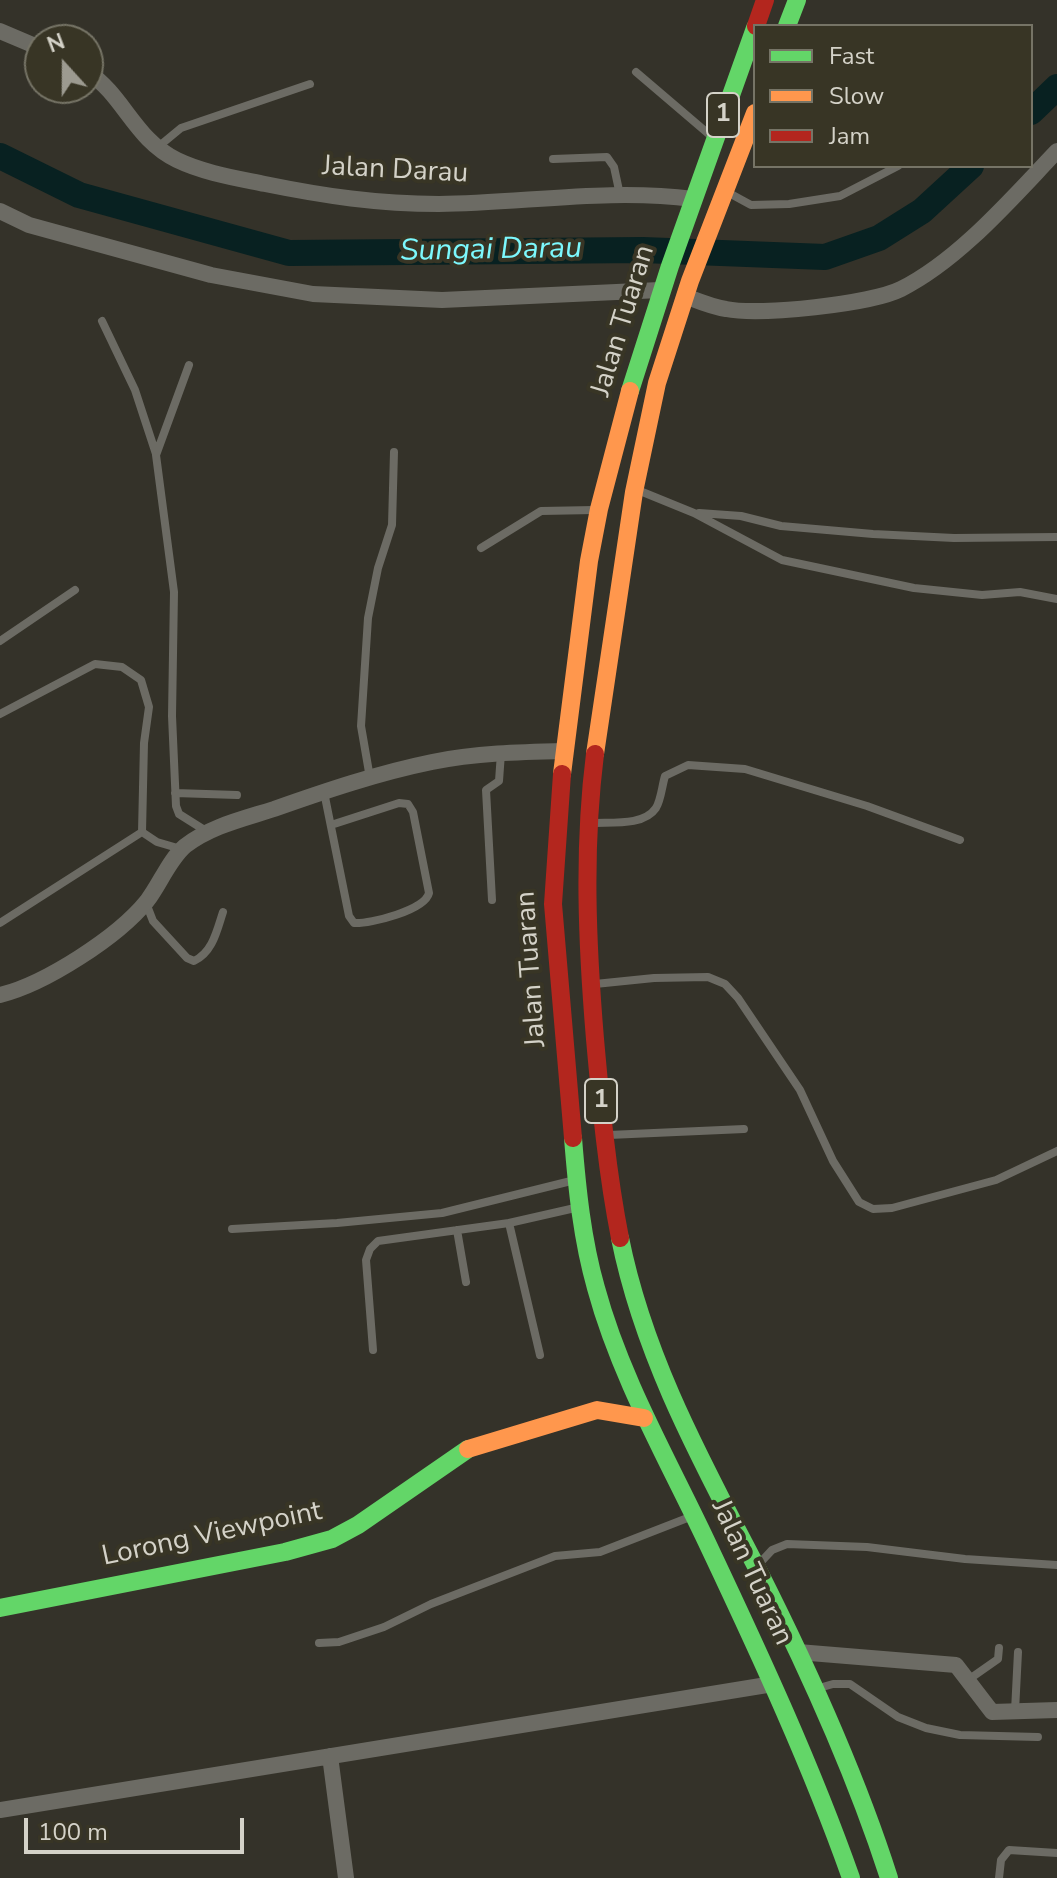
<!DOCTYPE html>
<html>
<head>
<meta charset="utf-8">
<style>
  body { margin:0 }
  #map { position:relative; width:1057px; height:1878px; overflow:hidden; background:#343229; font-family:"Nunito Sans",sans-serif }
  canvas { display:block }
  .legend { position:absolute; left:753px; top:24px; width:280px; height:144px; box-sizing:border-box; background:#383525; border:2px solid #767466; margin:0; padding:10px 14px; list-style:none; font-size:24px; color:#d4d2c8 }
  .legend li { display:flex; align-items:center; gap:16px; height:40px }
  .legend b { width:40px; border:2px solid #767466 }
  .north { position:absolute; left:24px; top:24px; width:80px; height:80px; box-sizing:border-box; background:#383525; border:2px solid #767466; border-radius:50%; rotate:339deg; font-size:22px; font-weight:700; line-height:32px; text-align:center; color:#d4d2c8 }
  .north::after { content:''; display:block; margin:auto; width:28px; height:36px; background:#9c9a90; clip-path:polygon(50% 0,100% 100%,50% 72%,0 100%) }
  .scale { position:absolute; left:24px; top:1818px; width:220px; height:36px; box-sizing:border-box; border:4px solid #d4d2c8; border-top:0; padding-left:10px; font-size:24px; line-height:28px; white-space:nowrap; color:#d4d2c8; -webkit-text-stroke:6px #383525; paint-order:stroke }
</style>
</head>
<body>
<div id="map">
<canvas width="1057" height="1878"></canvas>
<ul class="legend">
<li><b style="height:10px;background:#63d668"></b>Fast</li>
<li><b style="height:10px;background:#ff974d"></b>Slow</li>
<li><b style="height:10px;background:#b3261e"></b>Jam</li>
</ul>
<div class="north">N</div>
<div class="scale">100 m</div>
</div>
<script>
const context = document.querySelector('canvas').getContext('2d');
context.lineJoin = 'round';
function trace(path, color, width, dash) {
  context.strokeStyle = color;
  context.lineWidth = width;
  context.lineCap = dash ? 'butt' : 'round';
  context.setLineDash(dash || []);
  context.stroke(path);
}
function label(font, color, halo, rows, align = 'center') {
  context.font = font + ' "Nunito Sans",sans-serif';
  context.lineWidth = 8;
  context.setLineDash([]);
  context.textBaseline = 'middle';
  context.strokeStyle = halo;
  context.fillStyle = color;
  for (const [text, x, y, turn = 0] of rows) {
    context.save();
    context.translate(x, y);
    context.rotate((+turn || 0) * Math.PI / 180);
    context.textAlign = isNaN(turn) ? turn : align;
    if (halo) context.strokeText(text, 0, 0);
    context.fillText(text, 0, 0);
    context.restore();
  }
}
const river = new Path2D(`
  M 1031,112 L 1057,87
  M 0,156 L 79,195 L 289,253 L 643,250 L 825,257 L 879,238 L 922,211 L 971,166`);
const lane = new Path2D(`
  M 636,72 L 711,136
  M 158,147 L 181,128 L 310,84
  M 553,159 L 607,157 L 614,167 L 620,195
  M 729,193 L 751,205 L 789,204 L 840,196 L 898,166
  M 102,321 L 135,390 L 156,454
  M 189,365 L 156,455 L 174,592 L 172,716 L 176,806 L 179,814 L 206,831
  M 640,491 L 694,513 L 782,560 L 914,588 L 982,595 L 1020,592 L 1057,599
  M 699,513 L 741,516 L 781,526 L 873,534 L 954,538 L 1057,537
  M 481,548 L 541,511 L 594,510
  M 0,641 L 75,590
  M 0,714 L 95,664 L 122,667 L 141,680 L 149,707 L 144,743 L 142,832 L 157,842 L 181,849
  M 370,778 L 361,726 L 368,618 L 378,568 L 392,525 L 394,452
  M 324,792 L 349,916 L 354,923 C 371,924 425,910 429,893 L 413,812 L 408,804 L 399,803 L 331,825
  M 175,793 L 237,795
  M 593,823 C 612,822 644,826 656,808 C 661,800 662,786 665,776 L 688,765 L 745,769 L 867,806 L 960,840
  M 492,900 L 486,790 L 499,781 L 501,753
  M 146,903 L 153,921 L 187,958 L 194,961 C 213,952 217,930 223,912
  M 0,923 L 142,832
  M 595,984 L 654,978 L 708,977 L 725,984 L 738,998 L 800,1090 L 833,1161 L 859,1202 L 873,1209 L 892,1208 L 996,1180 L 1057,1151
  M 609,1135 L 744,1129
  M 509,1223 L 540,1355
  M 232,1229 L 337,1223 L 442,1213 L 571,1181
  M 457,1230 L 466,1282
  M 373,1350 L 366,1260 L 370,1249 L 378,1241 L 509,1223 L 575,1208
  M 759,1564 L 772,1550 L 787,1544 L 867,1547 L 965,1559 L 1057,1565
  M 319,1643 L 339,1642 L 384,1627 L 431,1604 L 555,1556 L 600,1552 L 690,1517
  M 968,1680 L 998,1659 L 999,1648
  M 819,1688 L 833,1684 L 850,1684 L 898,1717 L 926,1728 L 960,1735 L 1038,1737
  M 1015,1711 L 1018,1652
  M 999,1878 L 1001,1860 L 1009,1850 L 1057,1853`);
const street = new Path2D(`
  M 0,31 L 40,48
  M 88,72 C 124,96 135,140 177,160 C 204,173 236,178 265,184 C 324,196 378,204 439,204 C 524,203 609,188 693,199
  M 0,211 L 29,225 L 211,275 L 313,294 L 442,300 L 660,290
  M 685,296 C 698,301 712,307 726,309 C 760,316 871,304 901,289 C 959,260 1012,198 1057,151
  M 0,995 C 45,984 118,937 147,901 C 160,884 169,860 185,846 C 211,826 243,819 274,809 C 325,791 378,773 432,762 C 475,753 520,752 565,751
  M 798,1652 L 956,1665 L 992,1712 L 1057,1710
  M 330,1756 L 346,1878
  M 0,1810 L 773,1684`);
const fast = new Path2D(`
  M 787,26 L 797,0
  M 630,391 L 670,266 L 755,28
  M 573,1138 C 577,1188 582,1239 596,1288 C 621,1380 670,1463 710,1549 C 761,1657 811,1765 851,1878
  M 620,1238 C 644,1358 703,1464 759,1572 C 809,1671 855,1772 889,1878
  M 0,1608 L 285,1552 L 332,1539 L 358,1525 L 468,1449`);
const slow = new Path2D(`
  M 595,754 L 634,492 L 657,383 L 690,281 L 755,113
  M 562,774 L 589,561 L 599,509 L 630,391
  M 468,1449 L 597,1410 L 644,1418`);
const jam = new Path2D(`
  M 756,26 L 765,0
  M 595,754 C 583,849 587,943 595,1039 C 601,1106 607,1172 620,1238
  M 562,774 L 553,904 L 573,1138`);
const shields = [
  [723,115,32],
  [601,1101,32]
];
const shieldNames = [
  ["1",723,115],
  ["1",601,1101]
];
const streetNames = [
  ["Jalan Darau",395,171,3],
  ["Jalan Tuaran",624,321,-73],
  ["Jalan Tuaran",532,969,-94],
  ["Lorong Viewpoint",212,1535,-12],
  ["Jalan Tuaran",751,1573,65]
];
const waterNames = [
  ["Sungai Darau",491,251,-1]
];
trace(river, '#082121', 26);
trace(lane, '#6c6b64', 8);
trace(street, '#6c6b64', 16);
trace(fast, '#63d668', 18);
trace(slow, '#ff974d', 18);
trace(jam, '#b3261e', 18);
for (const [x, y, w] of shields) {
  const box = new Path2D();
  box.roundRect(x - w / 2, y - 22, w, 44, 6);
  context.fillStyle = '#383525';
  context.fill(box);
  trace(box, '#d4d2c8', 2);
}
label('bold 26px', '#d4d2c8', null, shieldNames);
label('28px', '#d4d2c8', '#383525', streetNames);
label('italic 30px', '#7cf8fd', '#383525', waterNames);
</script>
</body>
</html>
